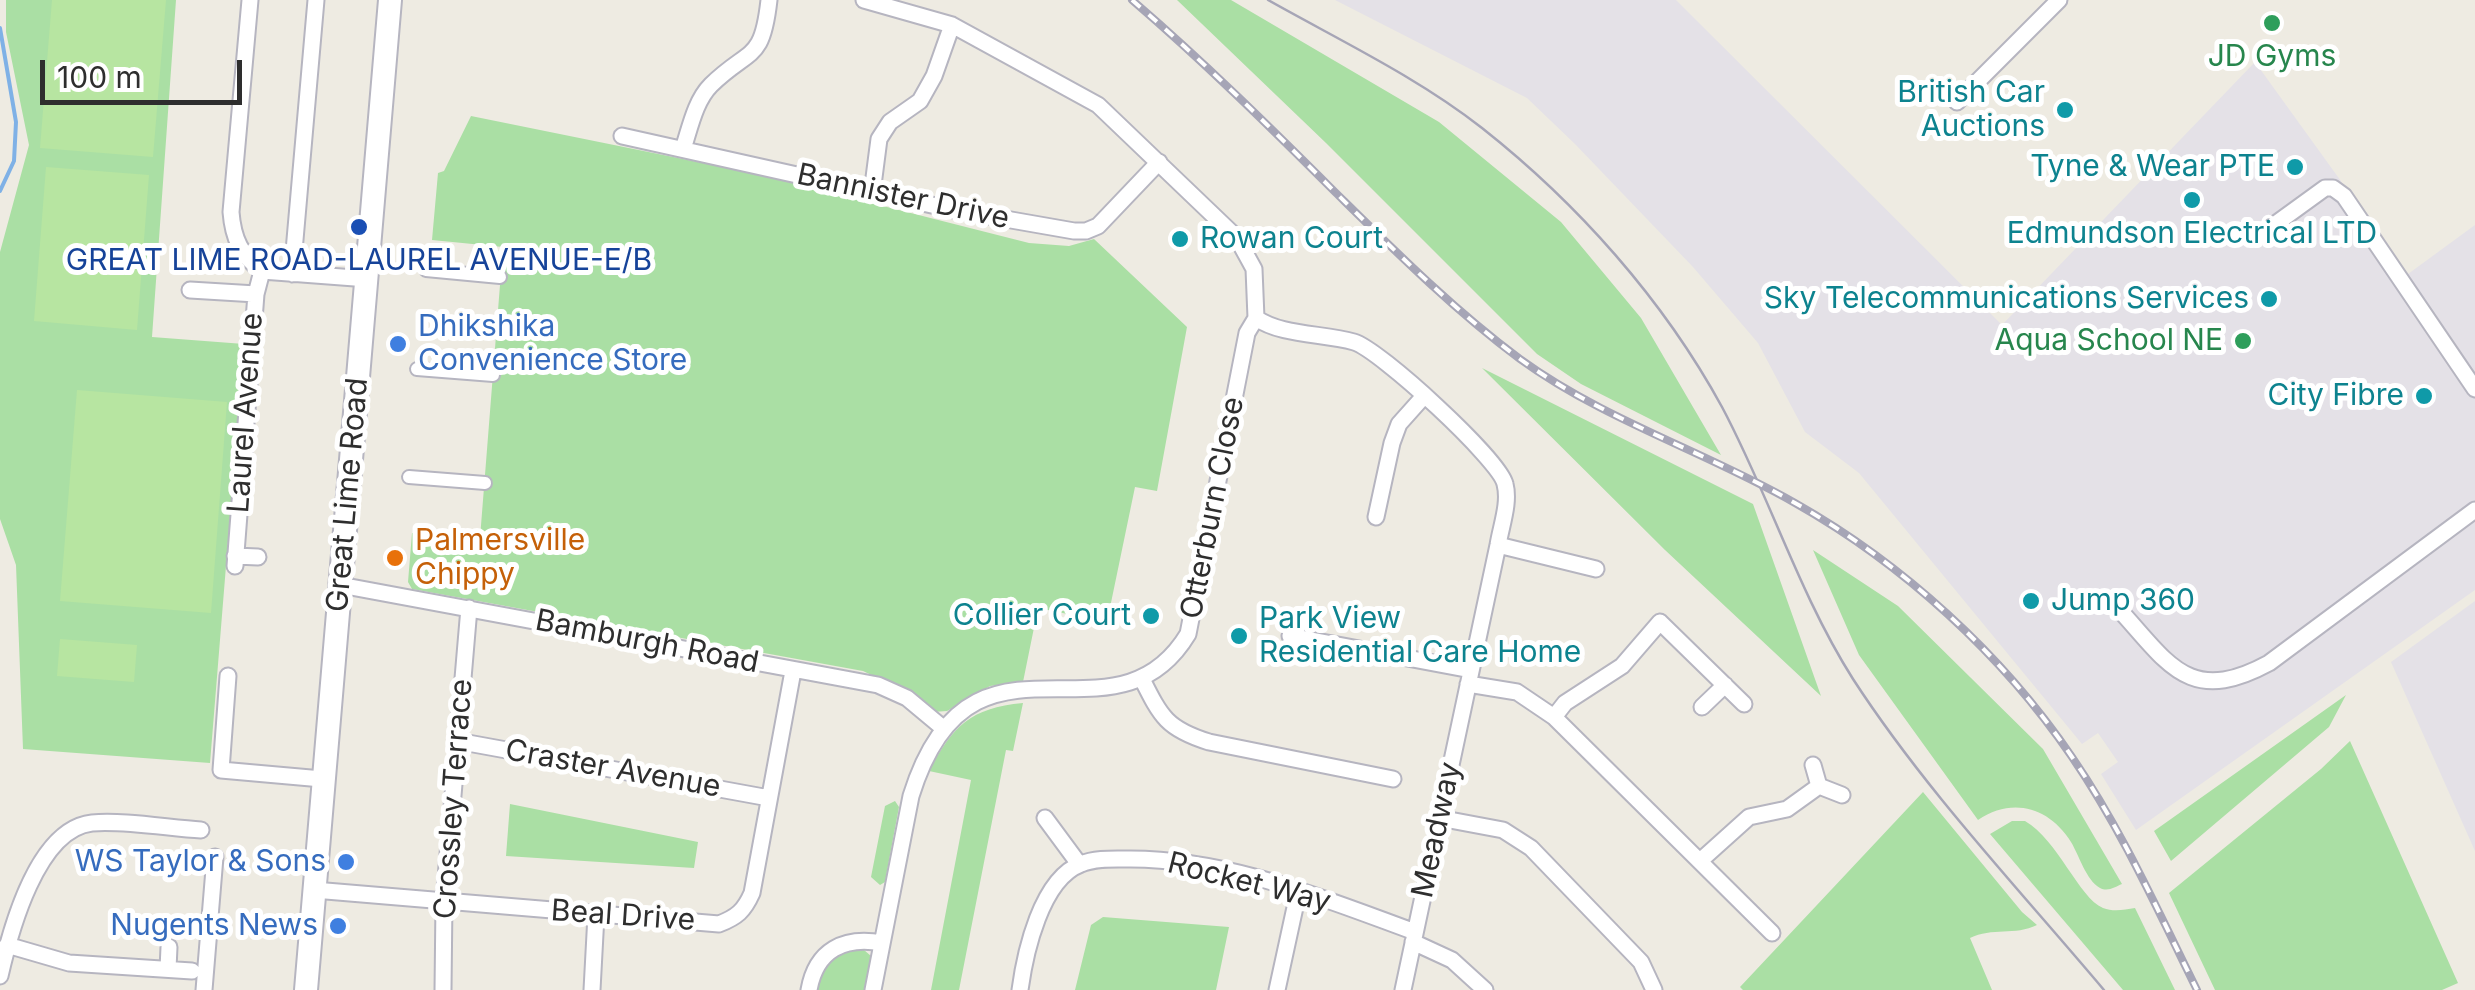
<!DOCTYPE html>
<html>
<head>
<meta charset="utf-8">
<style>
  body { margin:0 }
  #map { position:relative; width:2475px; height:990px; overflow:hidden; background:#eeebe2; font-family:Inter,sans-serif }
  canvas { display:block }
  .scale { position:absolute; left:40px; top:60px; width:202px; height:45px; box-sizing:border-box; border:5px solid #2e2e2e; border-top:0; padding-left:12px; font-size:30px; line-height:35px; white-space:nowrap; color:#2e2e2e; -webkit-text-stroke:8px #fff; paint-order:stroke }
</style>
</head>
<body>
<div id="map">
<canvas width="2475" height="990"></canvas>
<div class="scale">100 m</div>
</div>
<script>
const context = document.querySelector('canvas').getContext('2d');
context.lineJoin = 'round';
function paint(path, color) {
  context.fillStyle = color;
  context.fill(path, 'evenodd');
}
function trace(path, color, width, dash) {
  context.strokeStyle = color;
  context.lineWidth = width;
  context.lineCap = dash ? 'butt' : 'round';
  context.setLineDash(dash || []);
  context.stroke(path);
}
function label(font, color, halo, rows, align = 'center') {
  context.font = font + ' Inter,sans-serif';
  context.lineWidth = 10;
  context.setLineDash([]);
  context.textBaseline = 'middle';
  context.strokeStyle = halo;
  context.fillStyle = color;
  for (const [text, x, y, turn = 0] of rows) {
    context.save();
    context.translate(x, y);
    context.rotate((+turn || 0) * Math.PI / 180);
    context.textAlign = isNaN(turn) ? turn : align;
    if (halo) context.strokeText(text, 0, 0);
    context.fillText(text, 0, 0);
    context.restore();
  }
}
const industrial = new Path2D(`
  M 1335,0 L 1676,0 L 2002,325 L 2255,62 L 2408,274 L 2475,225 L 2475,590 L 2136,830 L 2101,774 L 2118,762 L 2098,733 L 2082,744 L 1859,473 L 1805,432 L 1758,343 L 1693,267 L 1575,144 L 1527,98 Z
  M 2475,601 L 2475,851 L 2391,662 Z`);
const green = new Path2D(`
  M 6,0 L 176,0 L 152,337 L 244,344 L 210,763 L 23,749 L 16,565 L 0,519 L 0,252 L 29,145 L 6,32 Z
  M 1177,0 L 1231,0 L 1439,122 L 1561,222 L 1641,318 L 1721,455 L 1581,384 L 1537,354 L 1326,143 Z
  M 471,116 L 757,174 L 1029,243 L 1069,246 L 1094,239 L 1187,327 L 1157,491 L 1135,487 L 1107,622 L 1038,608 L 1023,682 L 990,686 L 947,711 L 933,712 L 905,691 L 863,671 L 412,589 L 408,582 L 412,533 L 480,538 L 503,247 L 432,240 L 438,173 L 444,171 Z
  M 1482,368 L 1753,504 L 1821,696 L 1665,550 Z
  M 1813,550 L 1898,606 L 2043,749 L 2122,884 C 2115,887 2108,892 2100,888 C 2086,880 2079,855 2071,842 C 2049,807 2012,797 1978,820 L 1859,655 Z
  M 2346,695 L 2329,727 L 2171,861 L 2154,831 Z
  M 1023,703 L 1013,751 L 1006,750 L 959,990 L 931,990 L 971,780 L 929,771 C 953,726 970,708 1023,703 Z
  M 2350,741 L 2458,983 L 2442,990 L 2215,990 L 2169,893 L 2321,769 Z
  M 1923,792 L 2022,912 L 2037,925 C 2015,936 1992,927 1970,938 L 1992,990 L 1743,990 L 1740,987 Z
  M 895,801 L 899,807 L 885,882 L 880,885 L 871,877 L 885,806 Z
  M 510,804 L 698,842 L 694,868 L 506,856 Z
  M 2012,821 L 2025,821 C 2058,840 2079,898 2103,908 C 2113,912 2124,910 2135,908 L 2175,990 L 2123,990 L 1990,834 Z
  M 1103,917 L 1229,927 L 1216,990 L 1075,990 L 1091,925 Z
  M 855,950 L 864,950 L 871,956 L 864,990 L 818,990 C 821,968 834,955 855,950 Z`);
const pitch = new Path2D(`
  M 52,0 L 166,0 L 153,157 L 40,148 Z
  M 46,167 L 149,175 L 137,330 L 34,321 Z
  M 77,390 L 227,402 L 211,613 L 60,601 Z
  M 60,639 L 137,645 L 134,682 L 57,676 Z`);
const stream = new Path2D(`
  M 0,28 L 16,122 L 14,161 L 0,191`);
const pedestrian = new Path2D(`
  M 426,270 L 500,277
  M 417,369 L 493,375
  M 409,477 L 485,483`);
const minor = new Path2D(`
  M 250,0 L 231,212 C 233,238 241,256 262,271 L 368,279
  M 864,0 L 952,25 L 1098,105 L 1237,238 L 1254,269 L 1256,318
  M 1957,102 L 2059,0
  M 622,136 L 954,210 L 1074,231 L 1086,231 L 1098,226 L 1159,162
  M 683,149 C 690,128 695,101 711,85 C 750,47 762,63 769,0
  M 872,193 L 879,139 L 890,122 L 920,101 L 934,76 L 952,25
  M 2274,225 L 2325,188 L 2333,188 L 2344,196 L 2475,389
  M 292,274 L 316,0
  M 190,290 L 256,294
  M 1256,318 C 1282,336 1323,333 1354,342 C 1379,349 1500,460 1505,484 C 1510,503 1501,526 1498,545 L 1403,990
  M 1376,517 L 1392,443 L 1399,424 L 1424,396
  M 1498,545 L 1596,569
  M 235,556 L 258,557
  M 235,566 L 256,294 L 262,271
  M 340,585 L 878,685 L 907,698 L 943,728
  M 2114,604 C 2167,660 2186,708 2269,663 L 2475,510
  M 1290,636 L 1471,670
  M 228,676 L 221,770 L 322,779
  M 1142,679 C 1161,717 1167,729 1209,742 L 1393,779
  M 1468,684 L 1517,692 L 1554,717 L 1772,933
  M 1702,707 L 1725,685
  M 1554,717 L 1565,703 L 1622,666 L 1660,622 L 1744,704
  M 457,741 L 769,798
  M 1813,765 L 1819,786 L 1842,795
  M 1045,818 L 1079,864
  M 1439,818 L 1503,830 L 1531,848 L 1641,962 L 1654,990
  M 1700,861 L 1749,817 L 1787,809 L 1819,786
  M 314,890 L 719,924 C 737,917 744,911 752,893 L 793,671
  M 1413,942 L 1452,960 L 1485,990
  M 7,945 L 69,963 L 192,971
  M 168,969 L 169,947
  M 0,976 C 10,932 37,829 92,823 C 122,820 169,828 201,830
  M 204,990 L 215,857
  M 443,990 L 444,901 L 469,608
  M 592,990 L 596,915
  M 809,990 C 816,950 844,936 882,943
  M 873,990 L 911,796 C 971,602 1113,758 1188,634 L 1247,333 L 1256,318
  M 1020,990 C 1025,953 1041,879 1081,864 C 1095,858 1113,859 1127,859 C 1227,858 1322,898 1415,932
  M 1277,990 L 1299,889`);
const secondary = new Path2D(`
  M 306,990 L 390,0`);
const tram = new Path2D(`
  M 1268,0 C 1339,40 1417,77 1482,128 C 1577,203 1663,299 1722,407 C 1769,495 1799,594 1853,679 C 1925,790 2019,889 2104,990`);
const rail = new Path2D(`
  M 1132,0 C 1203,61 1269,126 1335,192 C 1395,251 1453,309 1520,359 C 1604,420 1706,452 1795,503 C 1903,564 2002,654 2072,757 C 2122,830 2158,911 2197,990`);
const markers = [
  [2272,23,10,"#2e9e5b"],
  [2065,110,10,"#0f9aa8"],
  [2295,167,10,"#0f9aa8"],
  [2192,200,10,"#0f9aa8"],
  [359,227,10,"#1a4fb4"],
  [1180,239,10,"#0f9aa8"],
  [2269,299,10,"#0f9aa8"],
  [2243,341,10,"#2e9e5b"],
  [398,344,10,"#3f7fe0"],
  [2424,396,10,"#0f9aa8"],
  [395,558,10,"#e8710a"],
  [2031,601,10,"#0f9aa8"],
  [1151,616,10,"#0f9aa8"],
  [1239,636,10,"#0f9aa8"],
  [346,862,10,"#3f7fe0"],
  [338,926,10,"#3f7fe0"]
];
const leisureNames = [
  ["JD Gyms",2272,57],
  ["Aqua School NE",2223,341,"right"]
];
const cultureNames = [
  ["British Car",2045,93],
  ["Auctions",2045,127],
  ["Tyne & Wear PTE",2275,167],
  ["Edmundson Electrical LTD",2192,234,"center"],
  ["Rowan Court",1200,239,"left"],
  ["Sky Telecommunications Services",2249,299],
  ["City Fibre",2404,396],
  ["Jump 360",2051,601,"left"],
  ["Collier Court",1131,616],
  ["Park View",1259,619,"left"],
  ["Residential Care Home",1259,653,"left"]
];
const streetNames = [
  ["Bannister Drive",903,197,12],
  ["Laurel Avenue",246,413,-86],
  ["Great Lime Road",348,495,-85],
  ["Otterburn Close",1213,508,-79],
  ["Bamburgh Road",647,642,11],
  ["Craster Avenue",613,769,10],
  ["Crossley Terrace",454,799,-86],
  ["Meadway",1437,830,-78],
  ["Rocket Way",1249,883,14],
  ["Beal Drive",623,916,4]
];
const transitNames = [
  ["GREAT LIME ROAD-LAUREL AVENUE-E/B",359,261]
];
const shopNames = [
  ["Dhikshika",418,327,"left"],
  ["Convenience Store",418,361,"left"],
  ["WS Taylor & Sons",326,862],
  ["Nugents News",318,926]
];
const foodNames = [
  ["Palmersville",415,541],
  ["Chippy",415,575]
];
paint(industrial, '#e4e1e7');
paint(green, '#aadfa4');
paint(pitch, '#b7e5a1');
trace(stream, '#7fb1e6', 4);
trace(pedestrian, '#b6b5c0', 16);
trace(minor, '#b6b5c0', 19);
trace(secondary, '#b6b5c0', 26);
trace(pedestrian, '#fff', 12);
trace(minor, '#fff', 15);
trace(secondary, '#fff', 22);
trace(tram, '#a6a5b6', 2.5);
trace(rail, '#a6a5b6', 8);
trace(rail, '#fff', 4, [11]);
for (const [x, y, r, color] of markers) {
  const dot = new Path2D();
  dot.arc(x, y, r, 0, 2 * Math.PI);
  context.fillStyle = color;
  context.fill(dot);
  trace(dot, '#fff', 4);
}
label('30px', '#27864d', '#fff', leisureNames);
label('30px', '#0d838f', '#fff', cultureNames, 'right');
label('30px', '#2e2e2e', '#fff', streetNames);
label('30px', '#164399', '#fff', transitNames);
label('30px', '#366cbe', '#fff', shopNames, 'right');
label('30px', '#c56008', '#fff', foodNames, 'left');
</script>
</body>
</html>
